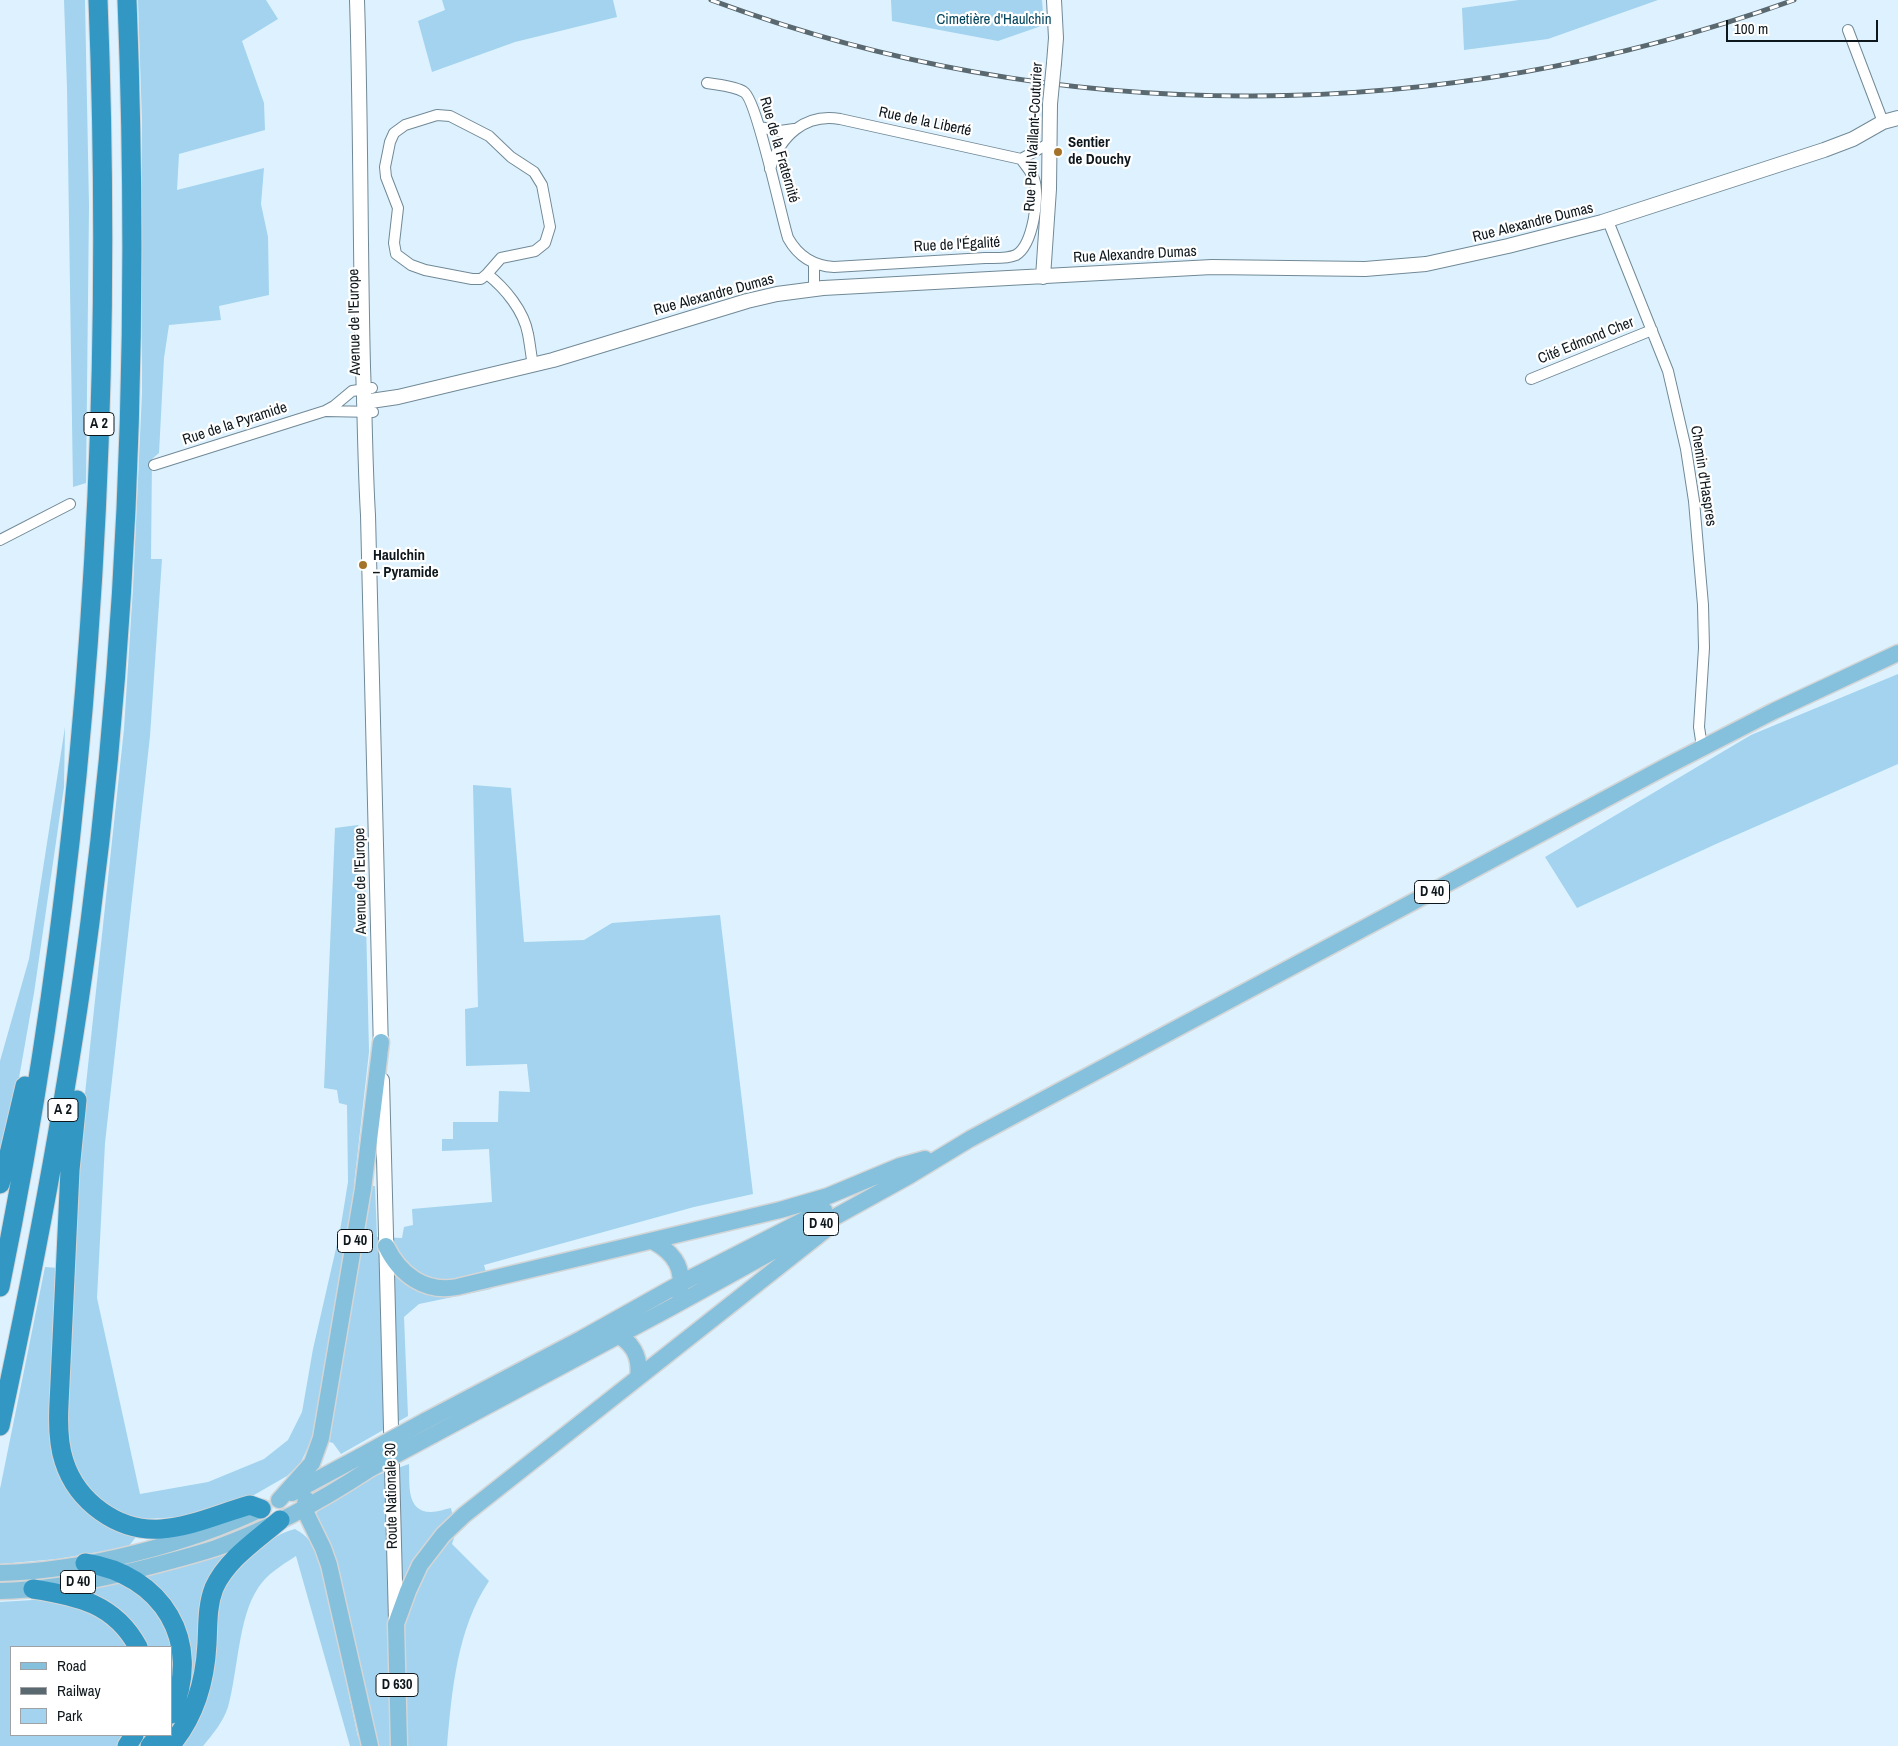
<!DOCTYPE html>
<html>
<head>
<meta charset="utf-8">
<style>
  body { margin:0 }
  #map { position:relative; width:1898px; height:1746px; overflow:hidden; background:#ddf2fe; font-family:"Archivo Narrow",sans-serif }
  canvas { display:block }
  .legend { position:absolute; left:10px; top:1646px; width:162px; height:90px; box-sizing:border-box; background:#fff; border:1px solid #9fa2a4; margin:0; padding:6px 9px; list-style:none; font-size:15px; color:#0e171c }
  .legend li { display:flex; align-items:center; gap:10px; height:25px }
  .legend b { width:25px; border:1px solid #9fa2a4 }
  .scale { position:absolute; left:1726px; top:20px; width:152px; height:22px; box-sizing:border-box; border:2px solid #0e171c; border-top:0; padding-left:6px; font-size:15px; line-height:18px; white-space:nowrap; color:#0e171c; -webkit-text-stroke:4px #fff; paint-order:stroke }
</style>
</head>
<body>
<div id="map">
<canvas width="1898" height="1746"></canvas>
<ul class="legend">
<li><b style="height:6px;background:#85c1dc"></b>Road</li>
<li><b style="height:6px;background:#5a686f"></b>Railway</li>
<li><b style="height:14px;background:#a3d3ee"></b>Park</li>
</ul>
<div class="scale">100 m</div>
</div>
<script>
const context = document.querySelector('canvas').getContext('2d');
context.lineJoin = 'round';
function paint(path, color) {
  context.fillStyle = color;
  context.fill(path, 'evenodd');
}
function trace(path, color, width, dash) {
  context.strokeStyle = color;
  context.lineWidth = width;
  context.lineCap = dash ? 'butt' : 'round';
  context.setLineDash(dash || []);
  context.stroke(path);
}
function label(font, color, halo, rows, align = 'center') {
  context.font = font + ' "Archivo Narrow",sans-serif';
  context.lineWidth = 4.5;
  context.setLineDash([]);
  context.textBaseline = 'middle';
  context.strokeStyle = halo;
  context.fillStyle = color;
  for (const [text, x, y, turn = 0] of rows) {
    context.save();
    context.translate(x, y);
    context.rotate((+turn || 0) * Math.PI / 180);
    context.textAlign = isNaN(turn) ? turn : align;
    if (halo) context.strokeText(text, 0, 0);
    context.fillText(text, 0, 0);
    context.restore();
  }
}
const green = new Path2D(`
  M 64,0 L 85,0 L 89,206 L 86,483 L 73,487 L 67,88 Z
  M 138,0 L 266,0 L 278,19 L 242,41 L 264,103 L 265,130 L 179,154 L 177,190 L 264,168 L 261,204 L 268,237 L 269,295 L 219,306 L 221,320 L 169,325 L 164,358 L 159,453 L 152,459 L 151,559 L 162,559 L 150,736 L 105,1143 L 97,1298 L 140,1494 L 208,1482 L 264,1459 L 288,1440 L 302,1412 L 313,1349 L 340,1231 L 348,1182 L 347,1105 L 339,1103 L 337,1090 L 324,1088 L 335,828 L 358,825 L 364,833 L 369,1052 L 354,1185 L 375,1186 L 377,1237 L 402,1238 L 404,1227 L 413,1225 L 412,1209 L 492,1202 L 489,1149 L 442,1151 L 442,1139 L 453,1139 L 453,1122 L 498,1122 L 499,1091 L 530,1092 L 527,1064 L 466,1066 L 465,1009 L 478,1007 L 473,785 L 511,788 L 524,942 L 584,940 L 612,923 L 720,915 L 753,1194 L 694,1207 L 484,1265 L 491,1289 L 419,1304 L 404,1317 L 408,1416 L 341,1454 L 333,1443 L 313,1437 L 300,1464 L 287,1476 L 254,1495 L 200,1516 L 145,1519 L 136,1537 L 128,1547 L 57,1559 L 0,1564 L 0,1489 L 45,1267 L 72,1269 L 76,1178 L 124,729 L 133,588 L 142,393 L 142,122 Z
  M 442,0 L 613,0 L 617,17 L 515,42 L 432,72 L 418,21 L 445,10 Z
  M 891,0 L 1042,0 L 1044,25 L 998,41 L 892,21 Z
  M 1519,0 L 1658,0 L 1548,39 L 1464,50 L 1462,8 Z
  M 1898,674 L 1898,764 L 1716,844 L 1577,908 L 1545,857 L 1751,735 Z
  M 65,727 L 64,787 L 34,993 L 13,1112 L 0,1156 L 0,1061 L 29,959 Z
  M 409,1464 C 410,1482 405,1512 431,1512 C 438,1512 445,1509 451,1508 L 456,1532 L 452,1544 L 489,1581 C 457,1629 452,1690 447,1746 L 350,1746 L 296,1556 C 282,1565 267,1574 258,1588 C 238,1618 238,1672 228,1707 C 223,1722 213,1734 203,1746 L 0,1746 L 0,1602 L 49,1599 L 82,1588 L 160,1573 L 240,1547 L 249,1558 C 263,1546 277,1533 295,1529 C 313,1539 316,1550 322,1569 L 358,1737 L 371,1731 L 316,1514 L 321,1504 L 369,1478 ZM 11,1647 L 171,1647 L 171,1735 L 11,1735 Z`);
const street = new Path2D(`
  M 1848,30 L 1883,122
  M 707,83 C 718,85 735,86 744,92 C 757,100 781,216 788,238 C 798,256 814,266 834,267 L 985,258 C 994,258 1007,259 1016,255 C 1033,245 1040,196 1034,179 C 1031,171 1025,165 1021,159
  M 759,127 L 780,131 L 794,129
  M 770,169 C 780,136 805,113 840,119 L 1021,159 L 1048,144
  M 1608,221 L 1668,371 L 1686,449 L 1694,501 L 1703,605 L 1704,648 L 1699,727 L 1702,747
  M 814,263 L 814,289
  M 487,274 L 501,258 L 535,251 L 545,243 L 550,227 L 542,185 L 534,172 L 511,157 L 489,136 L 450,116 L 437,115 L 405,125 L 394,133 L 390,142 L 385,167 L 386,177 L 398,208 L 394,243 L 396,254 L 411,265 L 425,270 L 472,279 L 481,279 L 487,274 C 505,288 524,311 528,334 C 530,344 531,355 533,365
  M 1531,379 L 1652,330
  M 326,411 L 373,412
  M 154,465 L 325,411 L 334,406 L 352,391 L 372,388
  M 0,540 L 70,504`);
const secondary = new Path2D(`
  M 357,0 C 361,123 360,245 363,367 C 365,417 365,466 368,515 L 381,1051
  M 1054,0 L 1056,38 L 1054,63
  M 1043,277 L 1049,189 L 1050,104
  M 364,402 L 398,397 L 553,360 L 747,301 L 777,294 L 823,288 L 1212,267 L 1365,269 L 1426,264 L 1508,246 L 1602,222 L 1824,150 L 1853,139 L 1883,122 L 1898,118
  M 382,1080 L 396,1621`);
const primary = new Path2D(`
  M 654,1242 C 674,1253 685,1269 679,1293
  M 386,1246 C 400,1275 425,1293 457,1287 L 780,1210 L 828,1196 L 900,1166 L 925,1159
  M 611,1333 C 632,1339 641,1357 638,1377
  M 425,1421 L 581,1339 L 681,1283 L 824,1210
  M 433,1435 L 672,1307 L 909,1176 L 970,1139 L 1667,766 L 1774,711 L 1898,653
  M 292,1493 L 361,1456
  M 306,1499 L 304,1509 L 323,1548 L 329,1565 L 370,1746
  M 279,1500 L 312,1463 L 321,1438 L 363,1189 L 381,1042
  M 0,1573 C 83,1571 189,1544 263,1508
  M 0,1591 C 40,1590 81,1583 120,1574 C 152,1566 185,1558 216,1548 C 269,1529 321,1501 368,1470
  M 399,1746 L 396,1624 L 408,1591 L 420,1565 L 443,1535 L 464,1515 L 824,1231`);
const highway = new Path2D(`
  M 77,1100 L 70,1170 L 59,1404 C 58,1423 58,1443 64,1461 C 77,1502 118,1532 161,1529 C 191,1527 221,1513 250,1505 L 261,1509
  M 0,1184 L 9,1154 L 25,1086
  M 0,1287 C 87,864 115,431 98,0
  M 0,1426 C 36,1259 68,1092 90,922 C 130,617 139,307 127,0
  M 85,1563 C 162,1574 204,1642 171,1714
  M 33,1589 C 78,1596 115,1604 138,1647
  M 127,1746 L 134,1735
  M 150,1746 L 159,1735
  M 170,1746 C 195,1717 205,1682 207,1644 C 208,1625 207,1606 214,1588 C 227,1559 257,1540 280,1520`);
const rail = new Path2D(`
  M 711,0 C 1060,130 1444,126 1794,0`);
const secondaryBridge = new Path2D(`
  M 1050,104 L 1054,63`);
const primaryBridge = new Path2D(`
  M 361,1456 L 425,1421
  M 368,1470 L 433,1435`);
const markers = [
  [1058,152,5,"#a57229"],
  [363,565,5,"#a57229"]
];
const shields = [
  [99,424,30],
  [1432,892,35],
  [63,1110,30],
  [821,1224,35],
  [355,1241,35],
  [78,1582,35],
  [397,1685,42]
];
const shieldNames = [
  ["A 2",99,424],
  ["D 40",1432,892],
  ["A 2",63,1110],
  ["D 40",821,1224],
  ["D 40",355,1241],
  ["D 40",78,1582],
  ["D 630",397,1685]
];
const parkNames = [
  ["Cimetière d'Haulchin",994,20]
];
const streetNames = [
  ["Rue de la Liberté",925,122,12],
  ["Rue Paul Vaillant-Couturier",1034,137,-87],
  ["Rue de la Fraternité",779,150,74],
  ["Rue Alexandre Dumas",1533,223,-14],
  ["Rue de l'Égalité",957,245,-3],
  ["Rue Alexandre Dumas",1135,255,-3],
  ["Rue Alexandre Dumas",714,295,-15],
  ["Avenue de l'Europe",355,322,-91],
  ["Cité Edmond Cher",1586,341,-22],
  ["Rue de la Pyramide",235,424,-18],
  ["Chemin d'Haspres",1703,476,81],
  ["Avenue de l'Europe",361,881,-91],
  ["Route Nationale 30",392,1496,-91]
];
const poiNames = [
  ["Sentier",1068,143],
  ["de Douchy",1068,160],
  ["Haulchin",373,556],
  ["– Pyramide",373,573]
];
paint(green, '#a3d3ee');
trace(street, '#718997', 12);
trace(secondary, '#718997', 16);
trace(primary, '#d4d5d6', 19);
trace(highway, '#d4d5d6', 21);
trace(street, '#fff', 10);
trace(secondary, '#fff', 14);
trace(primary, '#85c1dc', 16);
trace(highway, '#3397c4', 19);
trace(rail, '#5a686f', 5);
trace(rail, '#fff', 3, [9]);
trace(secondaryBridge, '#718997', 16, []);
trace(primaryBridge, '#d4d5d6', 19, []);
trace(secondaryBridge, '#fff', 14);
trace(primaryBridge, '#85c1dc', 16);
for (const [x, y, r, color] of markers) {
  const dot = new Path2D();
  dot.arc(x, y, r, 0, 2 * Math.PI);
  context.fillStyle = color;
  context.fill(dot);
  trace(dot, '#fff', 2);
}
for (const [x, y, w] of shields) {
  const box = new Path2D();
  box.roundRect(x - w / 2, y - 11.5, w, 23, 4);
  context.fillStyle = '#fff';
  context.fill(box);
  trace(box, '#0e171c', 1);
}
label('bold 14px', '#0e171c', null, shieldNames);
label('15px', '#02445d', '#fff', parkNames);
label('15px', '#0e171c', '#fff', streetNames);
label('bold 15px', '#0e171c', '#fff', poiNames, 'left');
</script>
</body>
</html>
